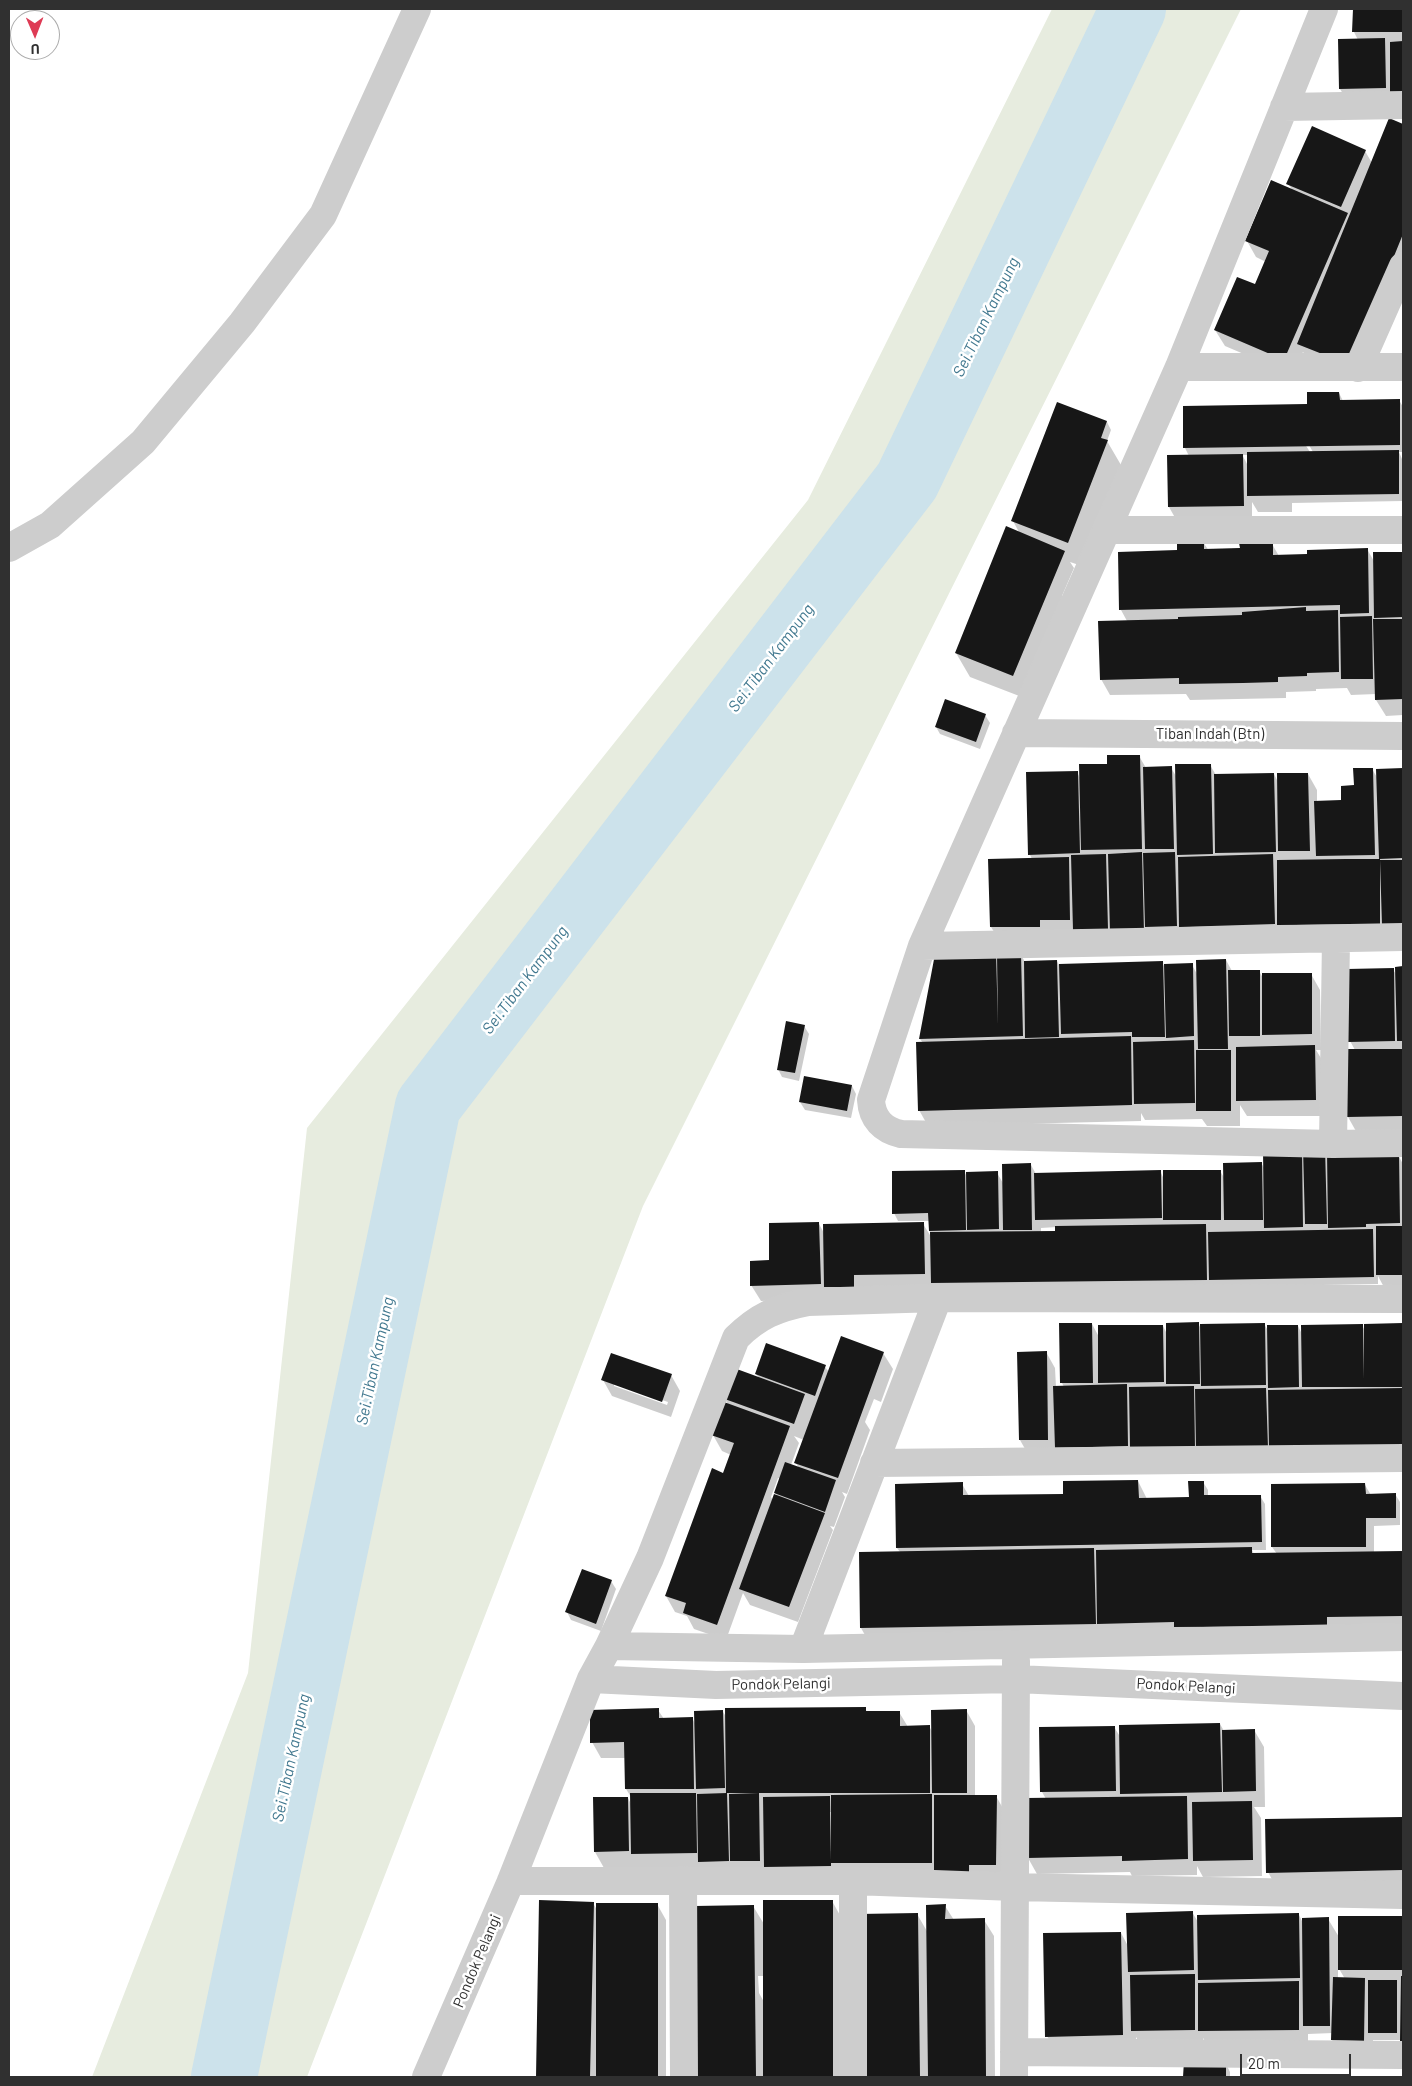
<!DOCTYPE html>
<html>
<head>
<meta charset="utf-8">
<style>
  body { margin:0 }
  #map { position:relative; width:1412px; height:2086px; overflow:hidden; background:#fff; font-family:Barlow,sans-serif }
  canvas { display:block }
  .frame { position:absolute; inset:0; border:10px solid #303030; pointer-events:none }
  .north { position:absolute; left:10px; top:10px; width:50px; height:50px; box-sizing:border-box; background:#fff; border:1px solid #acacac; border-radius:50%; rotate:179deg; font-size:14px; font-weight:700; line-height:20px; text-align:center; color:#303030 }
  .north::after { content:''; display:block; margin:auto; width:18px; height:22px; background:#de3b55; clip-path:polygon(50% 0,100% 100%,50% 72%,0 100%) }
  .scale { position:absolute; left:1240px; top:2054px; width:111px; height:22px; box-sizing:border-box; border:2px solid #303030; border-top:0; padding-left:6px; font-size:15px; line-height:18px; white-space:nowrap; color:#303030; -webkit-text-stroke:4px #fff; paint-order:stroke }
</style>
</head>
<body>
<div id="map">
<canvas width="1412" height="2086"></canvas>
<div class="frame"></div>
<div class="north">U</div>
<div class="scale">20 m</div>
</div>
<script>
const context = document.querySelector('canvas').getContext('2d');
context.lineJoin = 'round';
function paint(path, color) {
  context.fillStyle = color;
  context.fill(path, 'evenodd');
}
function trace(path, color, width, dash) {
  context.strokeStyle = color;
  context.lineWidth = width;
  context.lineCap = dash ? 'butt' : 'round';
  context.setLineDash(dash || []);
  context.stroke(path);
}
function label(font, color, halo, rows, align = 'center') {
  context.font = font + ' Barlow,sans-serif';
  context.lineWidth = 5;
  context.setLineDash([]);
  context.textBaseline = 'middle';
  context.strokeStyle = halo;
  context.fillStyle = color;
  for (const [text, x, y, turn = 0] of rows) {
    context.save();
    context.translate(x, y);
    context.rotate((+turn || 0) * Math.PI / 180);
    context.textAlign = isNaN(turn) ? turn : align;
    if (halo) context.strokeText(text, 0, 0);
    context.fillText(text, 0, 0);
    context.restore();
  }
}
const green = new Path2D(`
  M 1052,9 L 1241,9 L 643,1206 L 307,2077 L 92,2077 L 248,1673 L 307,1128 L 808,500 Z`);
const shadow = new Path2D(`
  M 1354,9 L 1403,9 L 1403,110 L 1350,105 L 1340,89 L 1358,40 L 1354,32 Z
  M 1390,120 L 1403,125 L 1403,271 L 1359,380 L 1308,360 L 1303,352 L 1293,375 L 1225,346 L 1215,330 L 1256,286 L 1266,262 L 1256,257 L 1247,241 L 1292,190 L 1288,183 L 1365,151 L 1372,163 Z
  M 1339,393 L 1343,401 L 1399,400 L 1403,407 L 1403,452 L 1399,452 L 1402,459 L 1403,501 L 1292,503 L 1292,512 L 1258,512 L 1252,502 L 1252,521 L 1178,523 L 1169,507 L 1189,456 L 1185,448 L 1184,407 L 1308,405 ZM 1306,440 L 1313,452 L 1310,452 L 1303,441 ZM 1242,455 L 1248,455 L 1248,466 L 1245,460 Z
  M 1058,404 L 1107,422 L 1111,430 L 1107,441 L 1121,465 L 1082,566 L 1070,562 L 1074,568 L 1062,596 L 1067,603 L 1027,699 L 970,677 L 956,653 L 1020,534 L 1013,521 Z
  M 1203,542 L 1209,551 L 1241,549 L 1272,544 L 1279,556 L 1308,556 L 1367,549 L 1375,563 L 1374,553 L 1403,553 L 1403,715 L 1386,716 L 1376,700 L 1376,694 L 1351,695 L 1347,688 L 1316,689 L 1316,691 L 1286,692 L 1286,698 L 1190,700 L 1186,694 L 1110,695 L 1101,679 L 1127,621 L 1121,610 L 1178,551 Z
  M 985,715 L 990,723 L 980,749 L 940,734 L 936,727 Z
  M 1139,756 L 1146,768 L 1171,768 L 1176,776 L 1210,765 L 1216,775 L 1274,774 L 1278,782 L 1308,774 L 1317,790 L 1317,802 L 1342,801 L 1372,769 L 1378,779 L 1378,770 L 1403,769 L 1403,940 L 1001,943 L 991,927 L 990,860 L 1032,859 L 1030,855 L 1077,772 L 1080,778 L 1108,765 Z
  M 936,955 L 1021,955 L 1025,962 L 1057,961 L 1059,965 L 1162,963 L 1164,966 L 1192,965 L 1197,974 L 1226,960 L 1232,971 L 1259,971 L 1263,978 L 1311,974 L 1320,990 L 1321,1050 L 1316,1050 L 1324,1063 L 1324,1116 L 1247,1116 L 1240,1105 L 1240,1126 L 1207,1126 L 1202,1119 L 1145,1120 L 1141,1113 L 1141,1121 L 928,1126 L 919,1110 L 923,1043 L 920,1039 Z
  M 1397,968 L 1403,968 L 1403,1132 L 1357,1133 L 1348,1117 L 1347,1050 L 1355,1050 L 1350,1041 L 1393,970 L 1397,975 Z
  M 804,1026 L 809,1034 L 799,1081 L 782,1077 L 778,1069 Z
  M 852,1086 L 856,1094 L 851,1118 L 805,1110 L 800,1102 Z
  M 1264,1151 L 1398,1155 L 1403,1164 L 1403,1291 L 1386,1291 L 1378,1276 L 1378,1284 L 1215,1287 L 761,1301 L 751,1285 L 771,1261 L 819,1224 L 824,1233 L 923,1224 L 930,1235 L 930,1221 L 898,1221 L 894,1213 L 964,1171 L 967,1177 L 997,1173 L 1003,1183 L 1031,1165 L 1036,1174 L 1160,1171 L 1164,1179 L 1220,1171 L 1225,1179 L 1261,1163 L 1265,1169 ZM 1057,1227 L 1057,1232 L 1041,1232 L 1041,1228 Z
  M 1198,1323 L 1201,1329 L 1264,1324 L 1269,1332 L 1298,1326 L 1302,1334 L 1362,1325 L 1365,1331 L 1365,1325 L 1403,1325 L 1403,1462 L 1029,1456 L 1020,1440 L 1046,1352 L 1055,1368 L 1056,1387 L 1064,1387 L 1062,1383 L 1092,1324 L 1099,1337 L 1163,1326 L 1167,1334 Z
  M 883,1353 L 893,1369 L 881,1402 L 874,1399 L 865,1422 L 870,1430 L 847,1494 L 842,1492 L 845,1497 L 834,1527 L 830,1526 L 833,1530 L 798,1622 L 750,1605 L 743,1593 L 726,1640 L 694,1629 L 687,1616 L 675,1612 L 666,1596 L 724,1474 L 731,1455 L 722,1451 L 713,1435 L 728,1404 L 724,1398 L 759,1378 L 756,1374 L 825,1367 L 829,1372 ZM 794,1436 L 804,1440 L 795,1462 L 799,1468 L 791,1465 L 799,1443 ZM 778,1478 L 781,1479 L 775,1493 L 778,1497 L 773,1501 L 771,1497 Z
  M 671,1375 L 680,1391 L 671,1417 L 612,1396 L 603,1380 ZM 614,1384 L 668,1402 L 667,1405 L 614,1386 Z
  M 1138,1481 L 1147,1499 L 1190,1498 L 1203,1482 L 1208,1490 L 1208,1497 L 1260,1496 L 1265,1504 L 1266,1550 L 1252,1550 L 1254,1554 L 1277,1554 L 1272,1547 L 1365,1485 L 1371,1495 L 1395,1494 L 1400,1502 L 1400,1525 L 1374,1526 L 1374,1553 L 1403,1553 L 1403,1632 L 870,1644 L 861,1628 L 900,1552 L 897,1548 L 962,1484 L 969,1496 L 1064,1495 Z
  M 611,1581 L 616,1589 L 601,1631 L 571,1620 L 567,1612 Z
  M 865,1708 L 867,1712 L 899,1712 L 908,1727 L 929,1726 L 933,1733 L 966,1710 L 975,1726 L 975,1796 L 996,1796 L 1005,1812 L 1004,1880 L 641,1870 L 640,1867 L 604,1868 L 595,1852 L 628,1798 L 631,1804 L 631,1797 L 626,1789 L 626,1758 L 601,1758 L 592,1742 L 658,1710 L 664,1719 L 692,1718 L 696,1725 L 723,1712 L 727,1718 ZM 829,1812 L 831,1812 L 833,1851 L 830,1851 Z
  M 1220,1724 L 1224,1731 L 1254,1730 L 1264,1747 L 1265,1807 L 1254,1807 L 1261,1818 L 1262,1876 L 1203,1877 L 1197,1866 L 1197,1875 L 1132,1876 L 1130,1872 L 1037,1874 L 1028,1858 L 1046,1799 L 1042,1792 L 1114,1727 L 1121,1738 Z
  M 1403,1818 L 1403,1894 L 1281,1896 L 1268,1872 L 1267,1821 Z
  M 832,1901 L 841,1917 L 842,2077 L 698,2077 L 696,1961 L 753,1906 L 764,1924 ZM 758,1976 L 764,1976 L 764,2002 L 759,1993 Z
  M 541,1902 L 593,1903 L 597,1910 L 657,1904 L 666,1920 L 666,2077 L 537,2077 Z
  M 945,1906 L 954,1920 L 984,1920 L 994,1936 L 995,2077 L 864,2077 L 917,1914 L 928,1933 Z
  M 1192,1912 L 1198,1922 L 1299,1915 L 1303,1923 L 1328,1919 L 1339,1937 L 1339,1918 L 1403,1917 L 1403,2044 L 1401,2040 L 1373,2040 L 1372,2056 L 1342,2056 L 1332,2040 L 1333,2033 L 1308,2034 L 1308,2045 L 1208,2046 L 1203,2038 L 1203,2046 L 1142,2047 L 1136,2037 L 1136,2059 L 1060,2060 L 1047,2036 L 1121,1933 L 1128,1946 ZM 1338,1967 L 1345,1979 L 1338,1979 Z
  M 1185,2062 L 1226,2064 L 1230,2072 L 1230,2077 L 1184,2077 Z`);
const river = new Path2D(`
  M 224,2077 L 428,1106 L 907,481 L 1133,9`);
const building = new Path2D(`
  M 1353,9 L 1403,9 L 1403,32 L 1352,32 Z
  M 1385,38 L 1386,88 L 1339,89 L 1338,39 Z
  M 1403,41 L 1403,94 L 1390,94 L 1390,42 Z
  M 1389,118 L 1403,124 L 1403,234 L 1350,365 L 1297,344 Z
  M 1312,126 L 1366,150 L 1341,207 L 1286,184 Z
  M 1271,180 L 1348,213 L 1284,360 L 1214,330 L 1237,277 L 1255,284 L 1269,251 L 1245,241 Z
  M 1307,392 L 1339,392 L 1340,400 L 1400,399 L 1400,445 L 1183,448 L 1183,406 L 1307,404 Z
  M 1057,402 L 1107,421 L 1101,438 L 1108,440 L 1068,543 L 1011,521 Z
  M 1399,450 L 1399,494 L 1247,496 L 1247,452 Z
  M 1243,454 L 1244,506 L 1168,507 L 1167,455 Z
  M 1006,526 L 1065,551 L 1013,676 L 955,653 Z
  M 1204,540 L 1204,549 L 1240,548 L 1239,543 L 1273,543 L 1273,555 L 1307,554 L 1307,550 L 1368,548 L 1369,613 L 1340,614 L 1340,605 L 1119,610 L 1118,552 L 1177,550 L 1177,541 Z
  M 1373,552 L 1403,552 L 1403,617 L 1374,618 Z
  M 1306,607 L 1306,611 L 1338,610 L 1339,672 L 1307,673 L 1307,676 L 1278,677 L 1278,682 L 1243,683 L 1179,684 L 1179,678 L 1100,680 L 1098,621 L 1178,619 L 1178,617 L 1242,615 L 1242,612 Z
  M 1372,616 L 1373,679 L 1341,679 L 1340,617 Z
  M 1373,619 L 1403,619 L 1403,699 L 1375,700 Z
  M 945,699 L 986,714 L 976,742 L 935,727 Z
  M 1107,755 L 1140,755 L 1142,849 L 1081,850 L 1079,764 L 1107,764 Z
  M 1175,764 L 1211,764 L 1213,854 L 1177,855 Z
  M 1172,766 L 1174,849 L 1145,849 L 1143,767 Z
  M 1353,768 L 1373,768 L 1375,855 L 1316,856 L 1314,801 L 1341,800 L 1341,786 L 1354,785 Z
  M 1403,768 L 1403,858 L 1379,859 L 1376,769 Z
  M 1078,771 L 1080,853 L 1028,855 L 1026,772 Z
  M 1274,773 L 1276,852 L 1215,853 L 1214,774 Z
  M 1277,773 L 1308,773 L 1310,851 L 1278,851 Z
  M 1142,852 L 1144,932 L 1110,933 L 1108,854 Z
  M 1175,852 L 1177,926 L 1145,927 L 1143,853 Z
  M 1106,854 L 1108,929 L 1073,930 L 1071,855 Z
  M 1273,854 L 1275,924 L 1179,927 L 1178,857 Z
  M 1069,857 L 1070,920 L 1040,920 L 1040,927 L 990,927 L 988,859 Z
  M 1346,859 L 1380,859 L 1380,924 L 1277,925 L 1277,860 Z
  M 1380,860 L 1403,860 L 1403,924 L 1382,925 Z
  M 996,953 L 998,1025 L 997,954 L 1021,954 L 1023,1036 L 919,1039 L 935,954 Z
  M 1226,959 L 1228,1049 L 1198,1049 L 1196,960 Z
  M 1057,960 L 1059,1037 L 1025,1038 L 1024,961 Z
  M 1163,961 L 1165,1037 L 1132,1037 L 1132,1032 L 1061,1034 L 1059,964 Z
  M 1193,963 L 1194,1036 L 1166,1038 L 1164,964 Z
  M 1403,966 L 1403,1041 L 1397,1041 L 1395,967 Z
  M 1394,968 L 1395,1041 L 1348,1042 L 1347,969 Z
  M 1228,970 L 1260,970 L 1260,1036 L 1229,1036 Z
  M 1262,973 L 1312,973 L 1312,1034 L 1262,1035 Z
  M 786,1021 L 805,1025 L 795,1073 L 777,1070 Z
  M 1131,1036 L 1132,1105 L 918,1111 L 916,1042 Z
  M 1194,1040 L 1195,1103 L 1134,1104 L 1133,1042 Z
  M 1315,1045 L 1316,1100 L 1236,1101 L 1236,1047 Z
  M 1346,1049 L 1403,1049 L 1403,1116 L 1347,1117 Z
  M 1196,1050 L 1231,1050 L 1231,1111 L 1196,1111 Z
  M 804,1076 L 852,1085 L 847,1111 L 799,1102 Z
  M 1325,1147 L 1327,1224 L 1305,1224 L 1303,1148 Z
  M 1302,1149 L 1303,1227 L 1264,1228 L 1263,1150 Z
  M 1327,1151 L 1399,1153 L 1400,1223 L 1366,1224 L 1366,1227 L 1328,1228 Z
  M 1262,1162 L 1263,1220 L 1224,1220 L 1223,1163 Z
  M 1031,1163 L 1032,1230 L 1003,1230 L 1002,1164 Z
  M 965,1170 L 966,1230 L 929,1231 L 928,1213 L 892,1214 L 892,1171 Z
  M 1161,1170 L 1162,1218 L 1035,1220 L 1034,1173 Z
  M 1163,1170 L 1221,1170 L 1221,1220 L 1163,1220 Z
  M 998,1171 L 999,1229 L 967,1230 L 966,1172 Z
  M 819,1222 L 821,1284 L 750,1286 L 750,1261 L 769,1260 L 769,1223 Z
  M 924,1222 L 925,1274 L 854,1275 L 854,1287 L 824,1287 L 823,1224 Z
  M 1206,1224 L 1207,1280 L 931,1283 L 930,1232 L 1055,1231 L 1055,1226 Z
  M 1376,1226 L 1403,1226 L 1403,1275 L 1376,1275 Z
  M 1373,1229 L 1374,1277 L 1209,1280 L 1208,1232 Z
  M 1199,1322 L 1200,1384 L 1166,1384 L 1166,1323 Z
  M 1059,1323 L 1092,1323 L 1093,1383 L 1060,1383 Z
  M 1265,1323 L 1266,1385 L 1201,1386 L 1200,1324 Z
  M 1403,1323 L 1403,1387 L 1302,1387 L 1301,1325 L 1363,1324 L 1364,1379 L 1364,1324 Z
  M 1098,1325 L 1163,1325 L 1164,1382 L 1098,1383 Z
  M 1267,1325 L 1298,1325 L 1299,1387 L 1268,1388 Z
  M 841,1336 L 884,1352 L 838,1478 L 794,1463 Z
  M 766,1343 L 826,1365 L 815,1396 L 755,1374 Z
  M 1047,1351 L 1048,1440 L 1019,1440 L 1017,1352 Z
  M 611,1353 L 672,1374 L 662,1402 L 601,1380 Z
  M 734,1368 L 805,1394 L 794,1424 L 722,1398 Z
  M 1127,1384 L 1128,1446 L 1055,1448 L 1053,1386 Z
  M 1194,1386 L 1195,1448 L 1130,1448 L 1129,1387 Z
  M 1266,1388 L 1268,1448 L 1196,1449 L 1195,1389 Z
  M 1403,1388 L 1403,1446 L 1269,1448 L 1268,1390 Z
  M 724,1402 L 790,1426 L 717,1625 L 683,1613 L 686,1603 L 665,1596 L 712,1468 L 723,1473 L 734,1443 L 711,1435 Z
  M 785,1462 L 836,1480 L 825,1512 L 774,1493 Z
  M 1138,1480 L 1139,1498 L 1189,1497 L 1188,1481 L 1204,1481 L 1204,1495 L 1261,1495 L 1262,1542 L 896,1548 L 895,1484 L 963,1482 L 963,1495 L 1063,1494 L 1063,1481 Z
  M 1365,1483 L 1366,1494 L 1396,1493 L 1396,1518 L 1366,1518 L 1366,1547 L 1271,1547 L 1271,1484 Z
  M 774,1494 L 825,1513 L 789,1607 L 739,1589 Z
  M 1252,1547 L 1252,1553 L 1403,1551 L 1403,1616 L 1327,1617 L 1327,1626 L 1174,1627 L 1174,1622 L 1097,1624 L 1096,1550 Z
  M 1094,1548 L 1096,1624 L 860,1628 L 859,1552 Z
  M 582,1569 L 612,1580 L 596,1624 L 565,1612 Z
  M 866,1707 L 866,1711 L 900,1711 L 900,1726 L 930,1725 L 930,1793 L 726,1793 L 725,1708 Z
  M 659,1708 L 659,1718 L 693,1717 L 694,1789 L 625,1789 L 624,1742 L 590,1743 L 590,1710 Z
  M 967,1709 L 967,1793 L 932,1793 L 931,1710 Z
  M 723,1710 L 725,1788 L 696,1789 L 694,1711 Z
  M 1220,1723 L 1222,1792 L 1120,1794 L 1119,1725 Z
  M 1115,1726 L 1116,1791 L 1040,1792 L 1039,1727 Z
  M 1255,1729 L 1256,1791 L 1223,1792 L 1222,1730 Z
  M 630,1793 L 696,1793 L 697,1853 L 631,1854 Z
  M 727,1793 L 729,1861 L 698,1862 L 697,1794 Z
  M 759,1793 L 760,1861 L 730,1861 L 729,1794 Z
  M 932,1794 L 932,1863 L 831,1863 L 831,1866 L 764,1867 L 763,1797 L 830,1796 L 831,1861 L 831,1795 Z
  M 934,1795 L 997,1795 L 996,1865 L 969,1865 L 969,1873 L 934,1873 Z
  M 1187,1796 L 1188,1859 L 1122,1861 L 1122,1856 L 1027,1858 L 1026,1798 Z
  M 593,1797 L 628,1797 L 629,1851 L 594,1852 Z
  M 1252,1801 L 1253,1860 L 1193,1861 L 1192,1802 Z
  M 1403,1817 L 1403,1870 L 1266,1873 L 1265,1819 Z
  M 539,1900 L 594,1902 L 590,2077 L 536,2077 Z
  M 763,1900 L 833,1900 L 833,2077 L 763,2077 Z
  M 596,1903 L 658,1903 L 658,2077 L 596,2077 Z
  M 946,1904 L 945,1919 L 985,1918 L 986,2077 L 928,2077 L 926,1905 Z
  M 754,1905 L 756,2077 L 697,2077 L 695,1906 Z
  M 1193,1911 L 1194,1970 L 1128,1972 L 1126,1913 Z
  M 918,1913 L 920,2077 L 863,2077 L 859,1914 Z
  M 1299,1913 L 1300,1978 L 1198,1980 L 1197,1915 Z
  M 1338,1916 L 1403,1916 L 1403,1970 L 1338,1970 Z
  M 1329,1917 L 1330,2026 L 1303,2026 L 1302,1918 Z
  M 1121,1932 L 1123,2035 L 1045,2037 L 1043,1933 Z
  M 1195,1974 L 1195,2030 L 1131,2031 L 1130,1975 Z
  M 1401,1976 L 1403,1976 L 1403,2041 L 1400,2041 Z
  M 1333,1977 L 1365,1978 L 1364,2041 L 1331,2040 Z
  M 1368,1980 L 1397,1980 L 1397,2033 L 1368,2033 Z
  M 1299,1981 L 1299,2030 L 1198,2031 L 1198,1983 Z
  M 1184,2061 L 1226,2063 L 1226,2077 L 1183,2077 Z`);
const minor = new Path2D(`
  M 1324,9 L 1179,367 L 922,946 L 871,1100 C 872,1119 883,1130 901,1134 L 1333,1144 L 1403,1143
  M 1284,107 L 1403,105
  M 1179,367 L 1403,367
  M 1358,368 L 1403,266
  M 1107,530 L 1403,530
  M 9,548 L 50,525 L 143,442 L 242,323 L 323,215 L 417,9
  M 1016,733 L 1403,736
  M 922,946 L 1403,937
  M 1333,1144 L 1336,939
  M 874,1463 L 1403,1458
  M 609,1646 L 803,1649 L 1403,1637
  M 803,1649 L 938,1298
  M 591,1679 L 716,1685 L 1016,1679 L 1403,1696
  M 683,1880 L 684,2077
  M 511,1881 L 853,1881 L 1015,1887 L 1403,1895
  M 853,1881 L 853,2077
  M 1014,2052 L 1403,2055
  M 426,2077 L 511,1881 L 591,1679 L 609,1646 L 650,1558 L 736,1338 C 758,1316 777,1308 808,1302 L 938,1298 L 1403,1299
  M 1014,2077 L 1016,1661`);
const streetNames = [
  ["Tiban Indah (Btn)",1210,734],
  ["Pondok Pelangi",781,1684,-1],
  ["Pondok Pelangi",1186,1686,3],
  ["Pondok Pelangi",477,1961,-67]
];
const waterNames = [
  ["Sei.Tiban Kampung",986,317,-64],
  ["Sei.Tiban Kampung",771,658,-53],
  ["Sei.Tiban Kampung",525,980,-53],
  ["Sei.Tiban Kampung",375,1361,-78],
  ["Sei.Tiban Kampung",291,1758,-78]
];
paint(green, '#e7ecdf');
paint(shadow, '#0003');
trace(river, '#cce2eb', 66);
paint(building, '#171717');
trace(minor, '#cdcdcd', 28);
label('15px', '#303030', '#fff', streetNames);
label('italic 16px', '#41788f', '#fff', waterNames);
</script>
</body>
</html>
